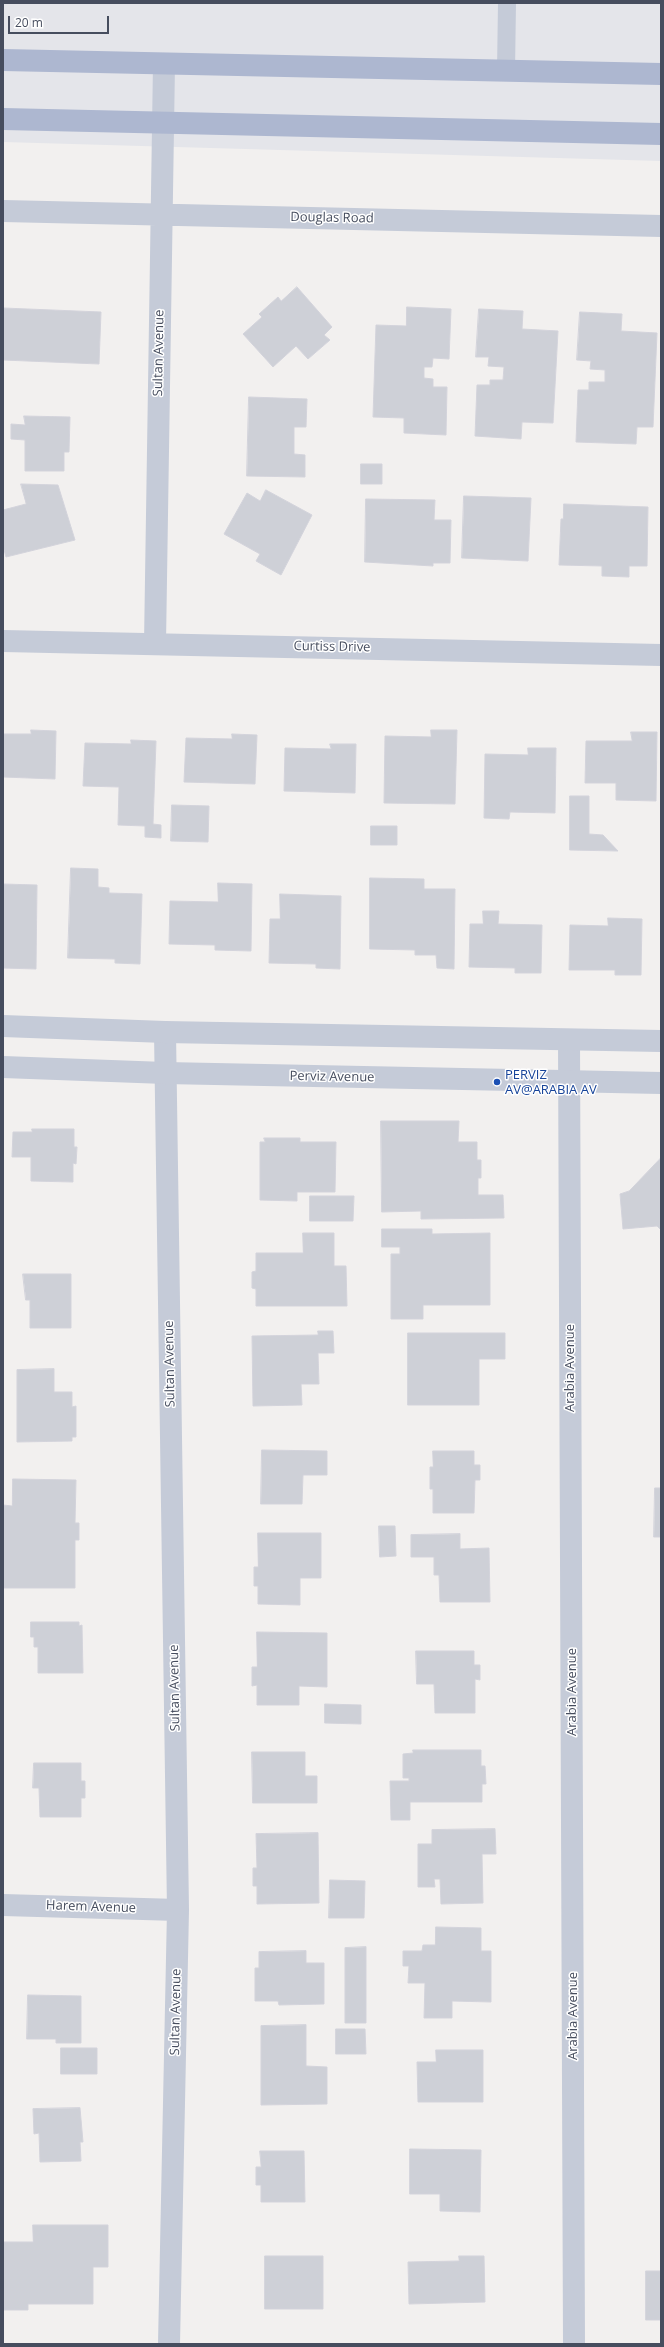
<!DOCTYPE html>
<html>
<head>
<meta charset="utf-8">
<style>
  body { margin:0 }
  #map { position:relative; width:664px; height:2347px; overflow:hidden; background:#f2f0ef; font-family:"Open Sans",sans-serif }
  canvas { display:block }
  .frame { position:absolute; inset:0; border:4px solid #464d5e; pointer-events:none }
  .scale { position:absolute; left:8px; top:16px; width:101px; height:18px; box-sizing:border-box; border:2px solid #464d5e; border-top:0; padding-left:5px; font-size:12px; line-height:14px; white-space:nowrap; color:#464d5e; -webkit-text-stroke:3px #fff; paint-order:stroke }
</style>
</head>
<body>
<div id="map">
<canvas width="664" height="2347"></canvas>
<div class="frame"></div>
<div class="scale">20 m</div>
</div>
<script>
const context = document.querySelector('canvas').getContext('2d');
context.lineJoin = 'round';
function paint(path, color) {
  context.fillStyle = color;
  context.fill(path, 'evenodd');
}
function trace(path, color, width, dash) {
  context.strokeStyle = color;
  context.lineWidth = width;
  context.lineCap = dash ? 'butt' : 'round';
  context.setLineDash(dash || []);
  context.stroke(path);
}
function label(font, color, halo, rows, align = 'center') {
  context.font = font + ' "Open Sans",sans-serif';
  context.lineWidth = 3;
  context.setLineDash([]);
  context.textBaseline = 'middle';
  context.strokeStyle = halo;
  context.fillStyle = color;
  for (const [text, x, y, turn = 0] of rows) {
    context.save();
    context.translate(x, y);
    context.rotate((+turn || 0) * Math.PI / 180);
    context.textAlign = isNaN(turn) ? turn : align;
    if (halo) context.strokeText(text, 0, 0);
    context.fillText(text, 0, 0);
    context.restore();
  }
}
const airport = new Path2D(`
  M 3,3 L 661,3 L 661,161 L 3,142 Z`);
const building = new Path2D(`
  M 297,287 L 332,327 L 324,335 L 330,340 L 308,359 L 296,346 L 273,367 L 243,334 L 262,317 L 259,314 L 278,297 L 281,301 Z
  M 407,307 L 451,309 L 449,359 L 433,358 L 432,367 L 424,367 L 424,378 L 433,379 L 433,387 L 447,387 L 446,435 L 404,433 L 404,418 L 373,417 L 376,325 L 406,326 Z
  M 3,308 L 101,312 L 99,364 L 3,360 Z
  M 479,309 L 523,311 L 522,329 L 558,331 L 553,423 L 522,422 L 521,439 L 475,436 L 477,385 L 490,385 L 490,380 L 503,380 L 504,367 L 488,366 L 489,357 L 476,357 Z
  M 580,312 L 622,314 L 621,331 L 657,333 L 653,427 L 637,427 L 636,444 L 576,442 L 578,390 L 589,390 L 589,382 L 605,382 L 605,370 L 590,369 L 591,361 L 577,360 Z
  M 249,397 L 307,399 L 306,427 L 294,427 L 294,454 L 305,455 L 305,477 L 247,476 Z
  M 24,416 L 70,417 L 69,452 L 64,452 L 64,471 L 25,471 L 25,440 L 11,439 L 11,424 L 25,425 Z
  M 361,464 L 382,464 L 382,484 L 361,484 Z
  M 21,484 L 58,485 L 75,540 L 6,557 L 3,546 L 3,510 L 26,504 Z
  M 266,490 L 312,515 L 281,575 L 256,561 L 260,554 L 224,534 L 247,493 L 260,501 Z
  M 464,496 L 531,498 L 528,561 L 462,558 Z
  M 366,499 L 435,500 L 434,520 L 451,520 L 450,563 L 433,563 L 433,566 L 365,562 Z
  M 564,504 L 648,507 L 647,566 L 629,566 L 629,577 L 602,576 L 602,566 L 559,565 L 561,519 L 563,519 Z
  M 31,730 L 56,731 L 55,779 L 3,777 L 3,734 L 31,734 Z
  M 431,730 L 457,730 L 455,804 L 384,803 L 385,736 L 431,737 Z
  M 631,732 L 657,732 L 656,801 L 616,800 L 616,783 L 585,783 L 586,741 L 632,741 Z
  M 232,734 L 257,735 L 255,784 L 184,782 L 186,738 L 232,739 Z
  M 131,740 L 156,741 L 153,824 L 161,825 L 161,838 L 145,837 L 145,826 L 118,825 L 119,787 L 83,786 L 85,743 L 131,744 Z
  M 330,744 L 356,744 L 355,793 L 284,791 L 285,748 L 331,749 Z
  M 528,748 L 556,748 L 555,813 L 510,812 L 509,819 L 484,818 L 485,754 L 528,755 Z
  M 570,796 L 589,796 L 589,834 L 603,835 L 618,851 L 570,850 Z
  M 172,805 L 209,806 L 208,842 L 171,841 Z
  M 371,826 L 397,826 L 397,845 L 371,845 Z
  M 71,868 L 98,869 L 98,887 L 109,888 L 109,893 L 142,894 L 140,964 L 115,963 L 115,959 L 68,958 Z
  M 370,878 L 424,879 L 424,889 L 455,889 L 454,969 L 437,968 L 436,955 L 415,955 L 415,950 L 370,949 Z
  M 218,883 L 252,884 L 251,951 L 215,950 L 215,945 L 169,944 L 170,901 L 218,902 Z
  M 3,884 L 37,885 L 36,969 L 3,968 Z
  M 280,894 L 341,896 L 340,969 L 316,968 L 316,964 L 269,963 L 270,919 L 280,919 Z
  M 483,911 L 499,911 L 498,924 L 542,925 L 541,973 L 515,973 L 515,968 L 469,967 L 470,924 L 483,924 Z
  M 608,918 L 642,919 L 641,975 L 615,975 L 615,970 L 569,970 L 570,925 L 608,926 Z
  M 381,1121 L 459,1121 L 458,1142 L 477,1142 L 477,1160 L 481,1160 L 481,1178 L 478,1178 L 478,1195 L 503,1195 L 504,1218 L 421,1219 L 421,1211 L 382,1212 Z
  M 32,1129 L 74,1129 L 74,1147 L 77,1147 L 76,1164 L 73,1163 L 73,1182 L 31,1181 L 31,1157 L 12,1157 L 13,1132 L 32,1132 Z
  M 264,1138 L 300,1138 L 300,1142 L 336,1142 L 335,1192 L 297,1192 L 297,1201 L 260,1200 L 260,1142 L 265,1142 Z
  M 661,1158 L 661,1230 L 657,1226 L 623,1229 L 620,1194 L 629,1191 Z
  M 310,1196 L 354,1196 L 353,1221 L 310,1221 Z
  M 382,1229 L 432,1229 L 432,1234 L 490,1233 L 490,1305 L 423,1305 L 423,1319 L 391,1319 L 391,1254 L 400,1254 L 400,1247 L 382,1247 Z
  M 303,1233 L 334,1233 L 334,1266 L 346,1266 L 347,1306 L 256,1306 L 256,1289 L 252,1288 L 252,1272 L 256,1271 L 256,1253 L 303,1253 Z
  M 23,1274 L 71,1274 L 71,1328 L 30,1328 L 30,1300 L 26,1300 Z
  M 318,1331 L 333,1331 L 334,1353 L 318,1353 L 319,1384 L 301,1384 L 302,1405 L 253,1406 L 252,1336 L 318,1335 Z
  M 408,1333 L 505,1333 L 505,1359 L 479,1359 L 479,1405 L 408,1405 Z
  M 54,1369 L 54,1392 L 72,1392 L 72,1407 L 76,1406 L 76,1437 L 72,1437 L 72,1441 L 17,1442 L 17,1370 Z
  M 262,1450 L 327,1451 L 327,1475 L 303,1475 L 302,1504 L 261,1504 Z
  M 433,1451 L 474,1451 L 474,1465 L 480,1465 L 480,1480 L 475,1480 L 474,1513 L 433,1513 L 433,1489 L 430,1489 L 430,1467 L 433,1467 Z
  M 13,1479 L 76,1480 L 75,1523 L 79,1523 L 79,1540 L 75,1540 L 75,1588 L 3,1588 L 3,1505 L 12,1506 Z
  M 655,1488 L 661,1488 L 661,1537 L 654,1537 Z
  M 379,1526 L 395,1526 L 396,1556 L 380,1557 Z
  M 258,1533 L 321,1533 L 321,1578 L 300,1578 L 300,1605 L 258,1604 L 258,1586 L 254,1586 L 254,1567 L 258,1567 Z
  M 460,1534 L 460,1549 L 489,1548 L 490,1602 L 440,1602 L 439,1575 L 434,1575 L 434,1557 L 411,1557 L 411,1535 Z
  M 31,1622 L 79,1622 L 79,1626 L 82,1625 L 83,1673 L 38,1673 L 38,1647 L 34,1647 L 34,1637 L 31,1637 Z
  M 257,1632 L 327,1633 L 327,1687 L 299,1686 L 299,1705 L 257,1705 L 257,1685 L 252,1686 L 252,1667 L 257,1667 Z
  M 416,1651 L 474,1651 L 474,1665 L 480,1665 L 480,1680 L 475,1679 L 475,1713 L 435,1713 L 434,1684 L 417,1684 Z
  M 325,1704 L 361,1705 L 361,1724 L 325,1723 Z
  M 413,1750 L 481,1750 L 481,1766 L 485,1766 L 486,1784 L 482,1784 L 482,1802 L 410,1802 L 410,1820 L 391,1820 L 390,1781 L 409,1781 L 409,1778 L 403,1778 L 403,1754 L 413,1753 Z
  M 252,1752 L 305,1752 L 305,1776 L 317,1776 L 317,1803 L 253,1803 Z
  M 34,1763 L 81,1763 L 81,1781 L 85,1781 L 85,1798 L 81,1798 L 81,1817 L 40,1817 L 39,1788 L 33,1788 Z
  M 495,1829 L 496,1854 L 482,1854 L 483,1903 L 441,1904 L 440,1879 L 434,1879 L 435,1887 L 418,1887 L 418,1844 L 432,1844 L 432,1830 Z
  M 318,1833 L 319,1903 L 257,1904 L 257,1886 L 253,1886 L 253,1868 L 257,1868 L 256,1834 Z
  M 330,1880 L 365,1881 L 364,1918 L 329,1918 Z
  M 436,1927 L 481,1928 L 481,1951 L 491,1951 L 491,2002 L 452,2001 L 452,2018 L 424,2018 L 425,1983 L 408,1983 L 409,1966 L 403,1966 L 403,1951 L 422,1951 L 423,1945 L 435,1945 Z
  M 366,1947 L 366,2023 L 345,2023 L 345,1948 Z
  M 306,1951 L 306,1963 L 324,1963 L 324,2004 L 279,2005 L 278,2001 L 255,2001 L 255,1968 L 259,1968 L 259,1952 Z
  M 28,1995 L 81,1996 L 81,2043 L 56,2043 L 56,2039 L 27,2039 Z
  M 306,2025 L 306,2066 L 327,2067 L 327,2104 L 261,2105 L 261,2026 Z
  M 336,2029 L 365,2029 L 366,2054 L 336,2054 Z
  M 61,2048 L 97,2048 L 97,2074 L 61,2074 Z
  M 436,2050 L 483,2050 L 483,2102 L 418,2102 L 417,2062 L 436,2062 Z
  M 80,2108 L 83,2142 L 80,2142 L 81,2161 L 40,2162 L 39,2133 L 34,2134 L 33,2109 Z
  M 410,2149 L 481,2150 L 480,2212 L 440,2211 L 440,2194 L 410,2194 Z
  M 260,2151 L 304,2151 L 305,2202 L 261,2202 L 261,2185 L 256,2185 L 256,2167 L 261,2167 Z
  M 33,2225 L 108,2225 L 108,2267 L 93,2267 L 93,2304 L 28,2304 L 28,2310 L 3,2310 L 3,2242 L 33,2242 Z
  M 265,2256 L 323,2256 L 323,2309 L 265,2309 Z
  M 459,2256 L 484,2256 L 485,2302 L 409,2304 L 408,2262 L 459,2261 Z
  M 646,2271 L 661,2271 L 661,2320 L 646,2320 Z`);
const service = new Path2D(`
  M 506,71 L 507,3`);
const minor = new Path2D(`
  M 3,211 L 661,226
  M 3,641 L 661,655
  M 155,643 L 164,64
  M 165,1032 L 178,1910 L 169,2344
  M 569,1040 L 574,2344
  M 3,1905 L 178,1910`);
const tertiary = new Path2D(`
  M 3,1026 L 165,1032 L 661,1041
  M 3,1067 L 165,1073 L 661,1083`);
const primary = new Path2D(`
  M 3,60 L 661,74
  M 3,119 L 661,134`);
const markers = [
  [497,1082,4,"#1a4fb4"]
];
const streetNames = [
  ["Douglas Road",332,218,1],
  ["Sultan Avenue",159,353,-89],
  ["Curtiss Drive",332,647,1],
  ["Perviz Avenue",332,1077,1],
  ["Sultan Avenue",170,1364,-91],
  ["Arabia Avenue",570,1368,-90],
  ["Sultan Avenue",175,1688,-91],
  ["Arabia Avenue",572,1692,-90],
  ["Harem Avenue",91,1907,2],
  ["Sultan Avenue",176,2012,-89],
  ["Arabia Avenue",573,2016,-90]
];
const transitNames = [
  ["PERVIZ",505,1075],
  ["AV@ARABIA AV",505,1090]
];
paint(airport, '#e4e5ea');
paint(building, '#ced0d7');
trace(building, '#d3d3db', 1);
trace(service, '#c5cbd8', 18);
trace(minor, '#c5cbd8', 22);
trace(tertiary, '#c5cbd8', 22);
trace(primary, '#adb7d0', 22);
for (const [x, y, r, color] of markers) {
  const dot = new Path2D();
  dot.arc(x, y, r, 0, 2 * Math.PI);
  context.fillStyle = color;
  context.fill(dot);
  trace(dot, '#fff', 1.5);
}
label('13px', '#464d5e', '#fff', streetNames);
label('13px', '#164399', '#fff', transitNames, 'left');
</script>
</body>
</html>
